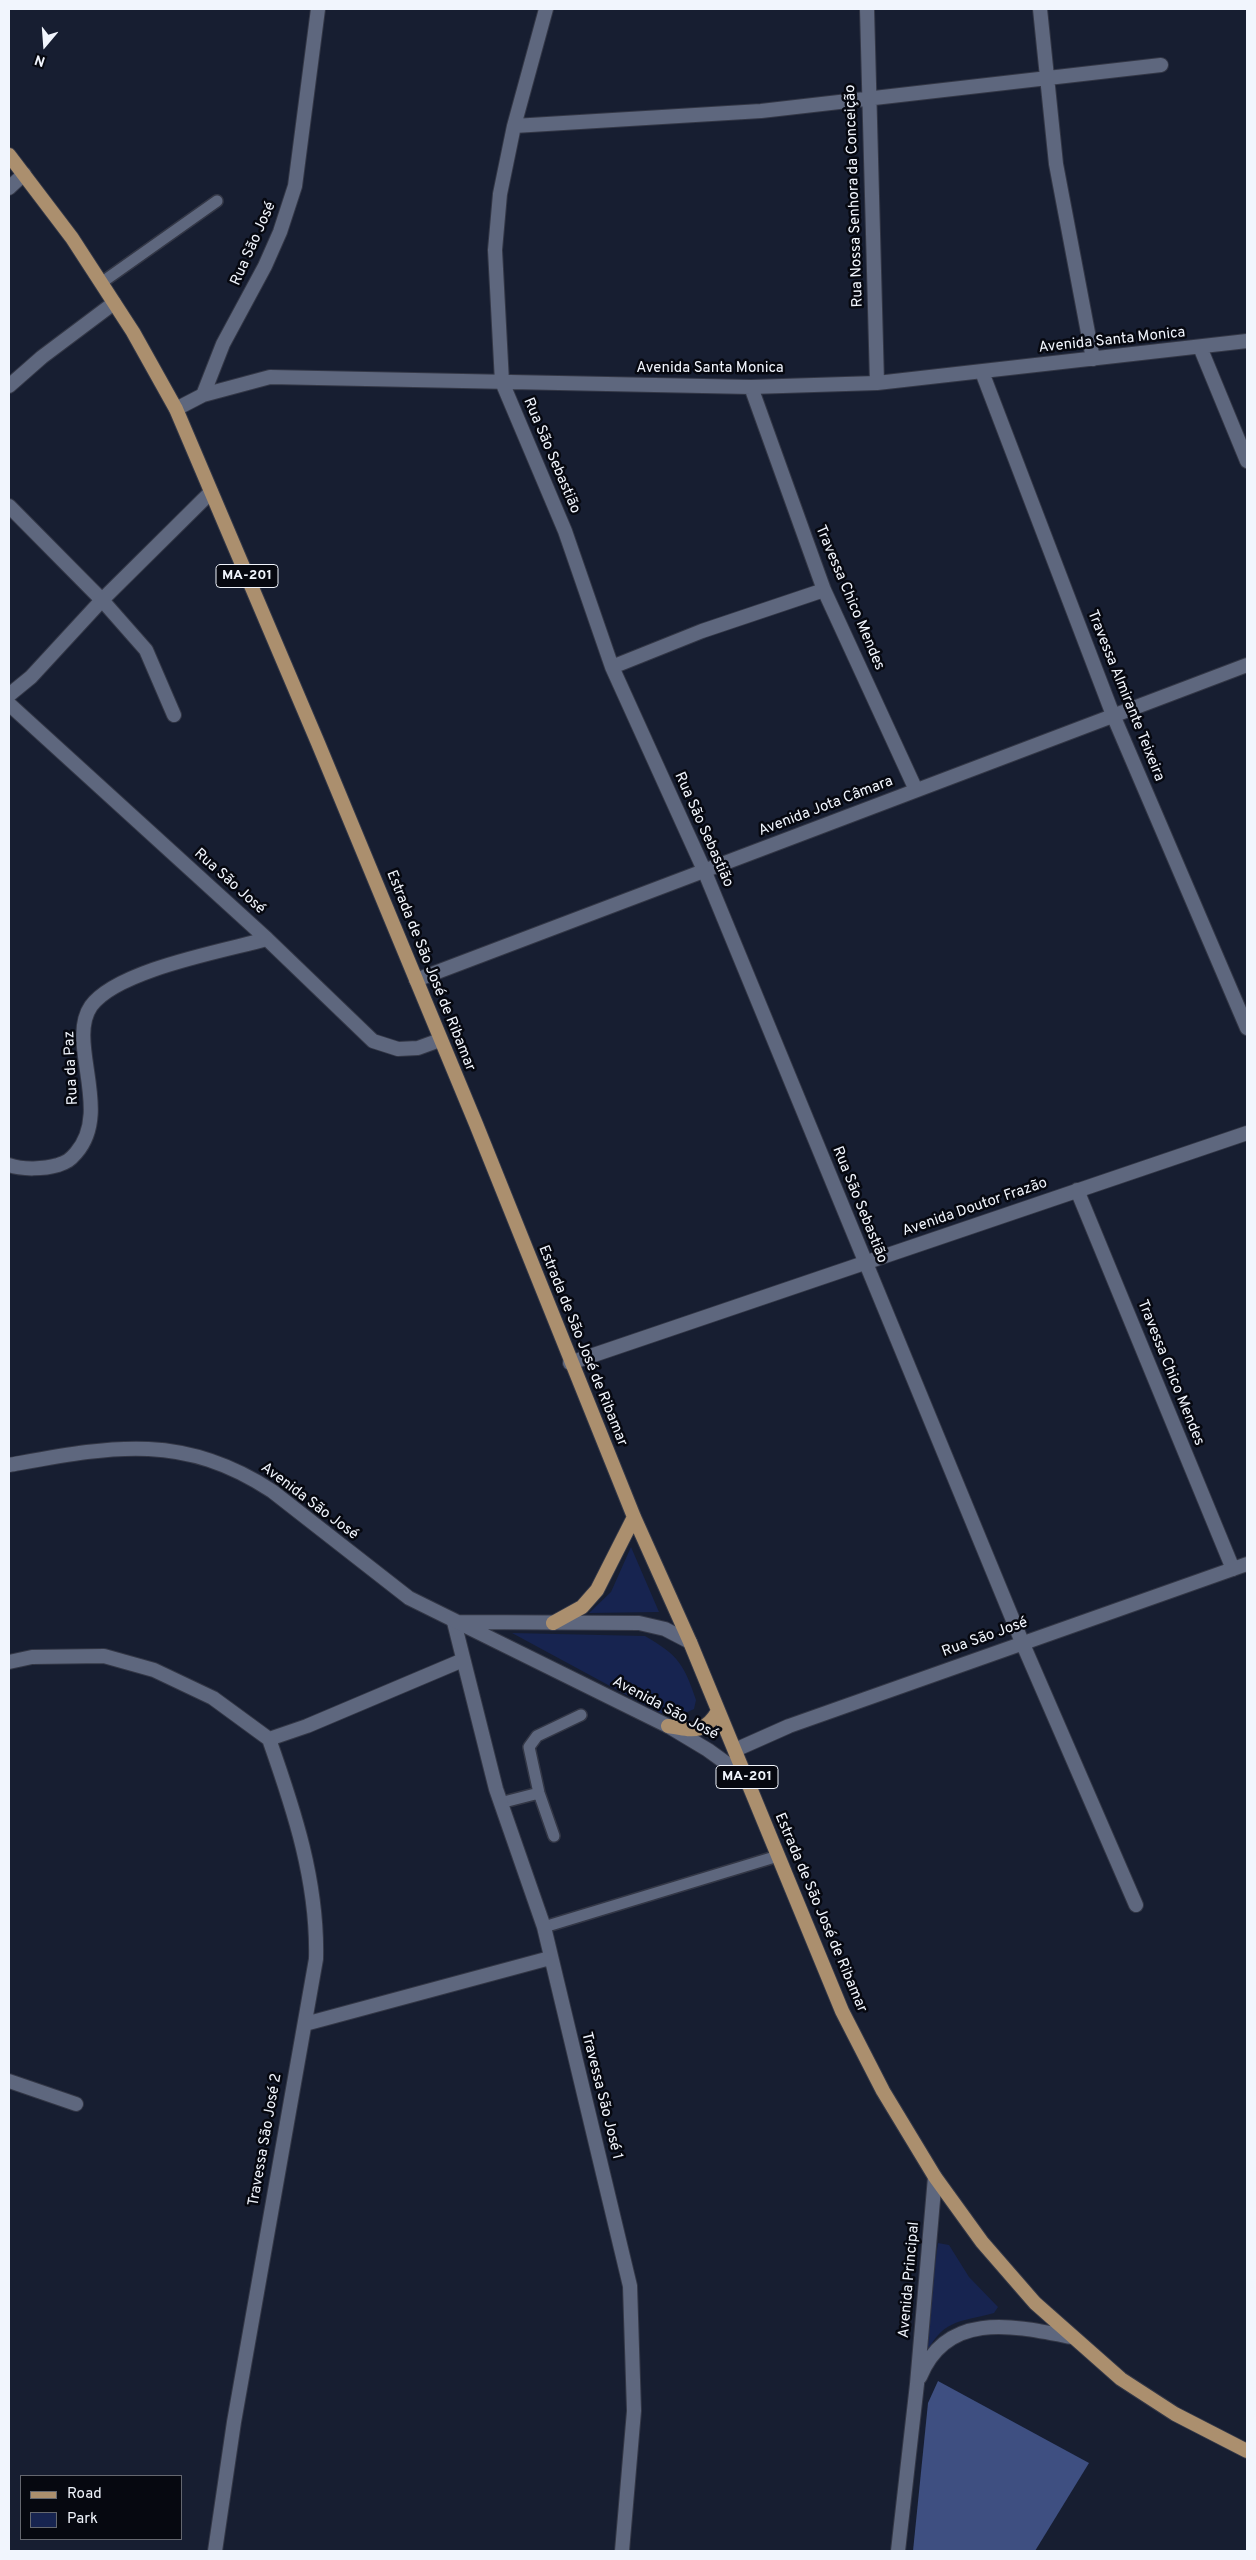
<!DOCTYPE html>
<html>
<head>
<meta charset="utf-8">
<style>
  body { margin:0 }
  #map { position:relative; width:1256px; height:2560px; overflow:hidden; background:#171e31; font-family:Overpass,sans-serif }
  canvas { display:block }
  .frame { position:absolute; inset:0; border:10px solid #f1f5fd; pointer-events:none }
  .legend { position:absolute; left:20px; top:2475px; width:162px; height:65px; box-sizing:border-box; background:#060810; border:1px solid #64676f; margin:0; padding:6px 9px; list-style:none; font-size:15px; color:#f1f5fd }
  .legend li { display:flex; align-items:center; gap:10px; height:25px }
  .legend b { width:25px; border:1px solid #64676f }
  .north { position:absolute; left:20px; top:20px; width:50px; height:50px; -webkit-text-stroke:4px #060810; paint-order:stroke; rotate:198deg; font-size:14px; font-weight:700; line-height:20px; text-align:center; color:#f1f5fd }
  .north::after { content:''; display:block; margin:auto; width:18px; height:22px; background:#f1f5fd; clip-path:polygon(50% 0,100% 100%,50% 72%,0 100%) }
</style>
</head>
<body>
<div id="map">
<canvas width="1256" height="2560"></canvas>
<div class="frame"></div>
<ul class="legend">
<li><b style="height:6px;background:#ab8f6e"></b>Road</li>
<li><b style="height:14px;background:#172450"></b>Park</li>
</ul>
<div class="north">N</div>
</div>
<script>
const context = document.querySelector('canvas').getContext('2d');
context.lineJoin = 'round';
function paint(path, color) {
  context.fillStyle = color;
  context.fill(path, 'evenodd');
}
function trace(path, color, width, dash) {
  context.strokeStyle = color;
  context.lineWidth = width;
  context.lineCap = dash ? 'butt' : 'round';
  context.setLineDash(dash || []);
  context.stroke(path);
}
function label(font, color, halo, rows, align = 'center') {
  context.font = font + ' Overpass,sans-serif';
  context.lineWidth = 5;
  context.setLineDash([]);
  context.textBaseline = 'middle';
  context.strokeStyle = halo;
  context.fillStyle = color;
  for (const [text, x, y, turn = 0] of rows) {
    context.save();
    context.translate(x, y);
    context.rotate((+turn || 0) * Math.PI / 180);
    context.textAlign = isNaN(turn) ? turn : align;
    if (halo) context.strokeText(text, 0, 0);
    context.fillText(text, 0, 0);
    context.restore();
  }
}
const green = new Path2D(`
  M 631,1547 L 659,1612 L 589,1613 L 611,1592 Z
  M 512,1633 L 645,1636 C 678,1655 684,1664 696,1700 L 694,1709 L 679,1716 L 660,1713 Z
  M 938,2243 L 949,2245 L 969,2277 L 998,2307 L 994,2313 C 957,2323 942,2319 924,2358 L 922,2355 Z`);
const forest = new Path2D(`
  M 938,2381 L 1089,2463 L 1035,2551 L 913,2551 L 928,2403 Z`);
const service = new Path2D(`
  M 101,283 L 217,201
  M 500,1803 L 539,1793
  M 554,1836 L 539,1793 L 529,1747 L 537,1736 L 581,1715
  M 544,1927 L 778,1856`);
const minor = new Path2D(`
  M 546,9 L 514,126 L 500,194 L 495,250 L 502,382 L 565,531 L 612,667 L 704,870 L 1022,1642 L 1136,1905
  M 867,9 L 877,383
  M 1040,9 L 1056,164 L 1093,359
  M 514,126 L 761,111 L 1161,65
  M 9,188 L 24,174
  M 1200,347 L 1247,461
  M 982,372 L 1113,715 L 1247,1028
  M 9,386 L 42,357 L 114,303
  M 751,387 L 824,590 L 916,790
  M 203,395 L 223,344 L 265,266 L 280,232 L 295,186 L 318,9
  M 176,409 L 203,395 L 270,377 L 751,387 L 877,383 L 1247,341
  M 9,506 L 102,600 L 146,650 L 174,715
  M 612,667 L 702,631 L 824,590
  M 9,695 L 31,677 L 102,600 L 211,492
  M 9,704 L 267,939 L 373,1041 L 398,1049 L 418,1048 L 440,1040
  M 416,980 L 1247,665
  M 9,1165 C 23,1170 44,1169 58,1165 C 67,1162 70,1160 76,1153 C 113,1111 66,1042 91,1006 C 117,970 223,951 267,939
  M 1077,1190 L 1233,1569
  M 570,1363 L 1247,1133
  M 454,1622 L 496,1789 L 544,1927 L 630,2286 L 634,2411 L 622,2551
  M 9,1662 L 32,1657 L 104,1656 L 154,1670 L 213,1698 L 269,1739
  M 269,1739 L 307,1726 L 463,1660
  M 735,1750 L 789,1726 L 1247,1564
  M 305,2024 L 550,1958
  M 9,2081 L 76,2104
  M 215,2551 L 234,2422 L 316,1959 C 318,1882 294,1810 269,1739`);
const tertiary = new Path2D(`
  M 9,1465 C 109,1447 181,1431 272,1491 L 409,1598 L 668,1726 L 708,1750 L 748,1779
  M 458,1622 L 639,1623 L 665,1629 L 690,1642
  M 920,2377 C 947,2310 1015,2326 1071,2337
  M 898,2551 L 917,2384 L 935,2177`);
const primary = new Path2D(`
  M 9,155 L 72,238 L 133,332 L 176,409 L 318,743 L 476,1124 L 634,1517 L 690,1642 L 842,2011 L 883,2091 L 935,2177 L 982,2242 L 1035,2303 L 1121,2379 L 1175,2414 L 1247,2451
  M 553,1623 L 582,1607 L 597,1590 L 634,1517
  M 668,1726 C 692,1730 704,1735 718,1711`);
const shields = [
  [247,576,62],
  [747,1777,62]
];
const shieldNames = [
  ["MA-201",247,576],
  ["MA-201",747,1777]
];
const streetNames = [
  ["Rua Nossa Senhora da Conceição",855,196,-92],
  ["Rua São José",254,244,-66],
  ["Avenida Santa Monica",1112,341,-6],
  ["Avenida Santa Monica",710,369],
  ["Rua São Sebastião",551,456,67],
  ["Travessa Chico Mendes",849,598,67],
  ["Travessa Almirante Teixeira",1125,696,68],
  ["Avenida Jota Câmara",826,807,-21],
  ["Rua São Sebastião",703,830,66],
  ["Rua São José",229,882,42],
  ["Estrada de São José de Ribamar",430,971,68],
  ["Rua da Paz",72,1068,-93],
  ["Rua São Sebastião",859,1205,68],
  ["Avenida Doutor Frazão",975,1208,-19],
  ["Estrada de São José de Ribamar",582,1346,68],
  ["Travessa Chico Mendes",1170,1373,68],
  ["Avenida São José",309,1502,37],
  ["Rua São José",985,1638,-20],
  ["Avenida São José",665,1709,28],
  ["Estrada de São José de Ribamar",820,1913,67],
  ["Travessa São José 1",601,2096,76],
  ["Travessa São José 2",266,2140,-80],
  ["Avenida Principal",910,2280,-85]
];
paint(green, '#172450');
paint(forest, '#3e4f81');
trace(service, '#333746', 14);
trace(minor, '#333746', 16);
trace(tertiary, '#333746', 16);
trace(primary, '#333746', 16);
trace(service, '#5e677e', 11);
trace(minor, '#5e677e', 14);
trace(tertiary, '#5e677e', 14);
trace(primary, '#ab8f6e', 14);
for (const [x, y, w] of shields) {
  const box = new Path2D();
  box.roundRect(x - w / 2, y - 11.5, w, 23, 4);
  context.fillStyle = '#060810';
  context.fill(box);
  trace(box, '#f1f5fd', 1);
}
label('bold 14px', '#f1f5fd', null, shieldNames);
label('15px', '#f1f5fd', '#060810', streetNames);
</script>
</body>
</html>
